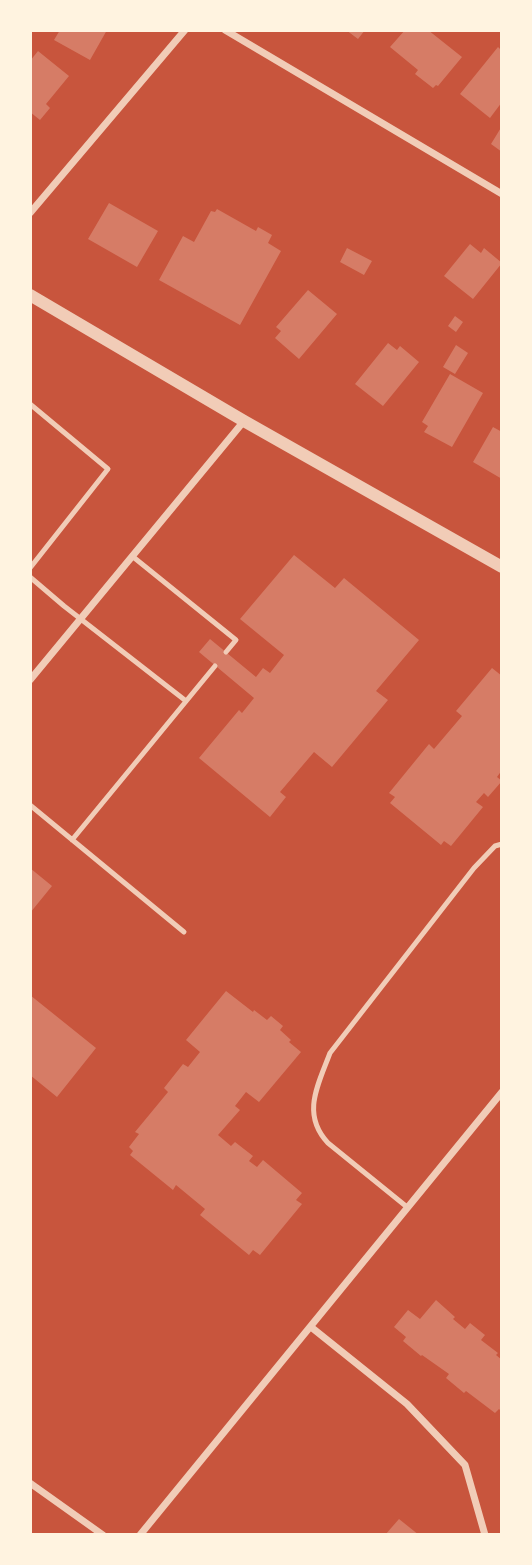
<!DOCTYPE html>
<html>
<head>
<meta charset="utf-8">
<style>
  body { margin:0 }
  #map { position:relative; width:532px; height:1565px; overflow:hidden; background:#c8553d; font-family:Figtree,sans-serif }
  canvas { display:block }
  .frame { position:absolute; inset:0; border:32px solid #fff3e0; pointer-events:none }
</style>
</head>
<body>
<div id="map">
<canvas width="532" height="1565"></canvas>
<div class="frame"></div>
</div>
<script>
const context = document.querySelector('canvas').getContext('2d');
context.lineJoin = 'round';
function paint(path, color) {
  context.fillStyle = color;
  context.fill(path, 'evenodd');
}
function trace(path, color, width, dash) {
  context.strokeStyle = color;
  context.lineWidth = width;
  context.lineCap = dash ? 'butt' : 'round';
  context.setLineDash(dash || []);
  context.stroke(path);
}
const building = new Path2D(`
  M 60,30 L 107,30 L 90,60 L 54,40 Z
  M 346,30 L 365,30 L 358,39 Z
  M 405,30 L 428,30 L 462,57 L 438,86 L 436,85 L 433,88 L 415,74 L 418,70 L 390,47 Z
  M 498,47 L 502,51 L 502,102 L 490,118 L 460,94 Z
  M 38,51 L 69,76 L 46,104 L 50,108 L 40,120 L 30,112 L 30,61 Z
  M 502,126 L 502,152 L 491,144 Z
  M 109,203 L 158,231 L 137,267 L 88,239 Z
  M 217,209 L 256,231 L 258,227 L 272,235 L 268,243 L 281,251 L 240,325 L 159,280 L 183,236 L 194,242 L 211,211 L 215,212 Z
  M 470,244 L 481,253 L 484,248 L 502,263 L 473,299 L 444,276 Z
  M 347,248 L 372,261 L 364,275 L 340,262 Z
  M 308,290 L 337,314 L 299,359 L 275,338 L 281,331 L 276,327 Z
  M 455,316 L 463,322 L 456,332 L 448,326 Z
  M 388,343 L 397,350 L 400,346 L 419,362 L 383,406 L 355,384 Z
  M 456,345 L 468,353 L 455,374 L 443,367 Z
  M 450,374 L 483,393 L 452,447 L 424,432 L 428,426 L 422,422 Z
  M 493,427 L 502,432 L 502,479 L 473,462 Z
  M 294,555 L 335,588 L 344,578 L 419,640 L 376,691 L 388,700 L 332,767 L 314,752 L 280,792 L 286,797 L 270,817 L 199,758 L 239,710 L 242,713 L 254,698 L 199,652 L 210,639 L 256,677 L 263,668 L 270,673 L 284,655 L 240,619 Z
  M 492,668 L 502,676 L 502,770 L 497,777 L 502,781 L 488,797 L 484,793 L 476,802 L 483,807 L 451,846 L 444,841 L 441,845 L 390,803 L 395,797 L 389,793 L 429,744 L 434,749 L 462,716 L 456,711 Z
  M 30,868 L 52,886 L 30,913 Z
  M 226,991 L 253,1012 L 254,1010 L 267,1020 L 271,1016 L 283,1026 L 280,1030 L 291,1040 L 289,1042 L 301,1052 L 259,1102 L 246,1092 L 235,1106 L 240,1110 L 218,1135 L 231,1146 L 235,1142 L 253,1156 L 249,1161 L 257,1167 L 263,1160 L 302,1193 L 296,1200 L 302,1204 L 260,1255 L 253,1250 L 249,1255 L 200,1215 L 205,1209 L 176,1185 L 173,1190 L 130,1155 L 133,1151 L 129,1147 L 139,1134 L 135,1132 L 168,1092 L 164,1088 L 183,1064 L 188,1067 L 200,1052 L 186,1040 Z
  M 30,995 L 96,1048 L 57,1097 L 30,1075 Z
  M 436,1300 L 455,1317 L 453,1319 L 465,1329 L 470,1323 L 485,1335 L 481,1340 L 498,1353 L 496,1355 L 502,1360 L 502,1412 L 499,1409 L 495,1413 L 466,1391 L 464,1393 L 446,1378 L 449,1374 L 422,1355 L 421,1356 L 403,1341 L 406,1337 L 394,1327 L 408,1310 L 420,1319 Z
  M 399,1519 L 419,1535 L 385,1535 Z`);
const service = new Path2D(`
  M 30,404 L 108,469 L 30,568
  M 132,556 L 236,640 L 226,652
  M 30,577 L 64,606 L 186,701
  M 30,805 L 184,932
  M 72,840 L 215,666
  M 407,1207 L 328,1143 C 301,1114 318,1085 330,1053 L 474,868 L 495,846 L 502,844`);
const minor = new Path2D(`
  M 225,30 L 502,194
  M 30,213 L 185,30
  M 30,680 L 244,421
  M 311,1327 L 407,1404 L 465,1465 L 485,1535
  M 30,1483 L 103,1535
  M 140,1535 L 502,1092`);
const tertiary = new Path2D(`
  M 30,295 L 244,421 L 502,567`);
paint(building, '#d67c66');
trace(service, '#f1ccb7', 5);
trace(minor, '#f1ccb7', 7);
trace(tertiary, '#f1ccb7', 12);
</script>
</body>
</html>
